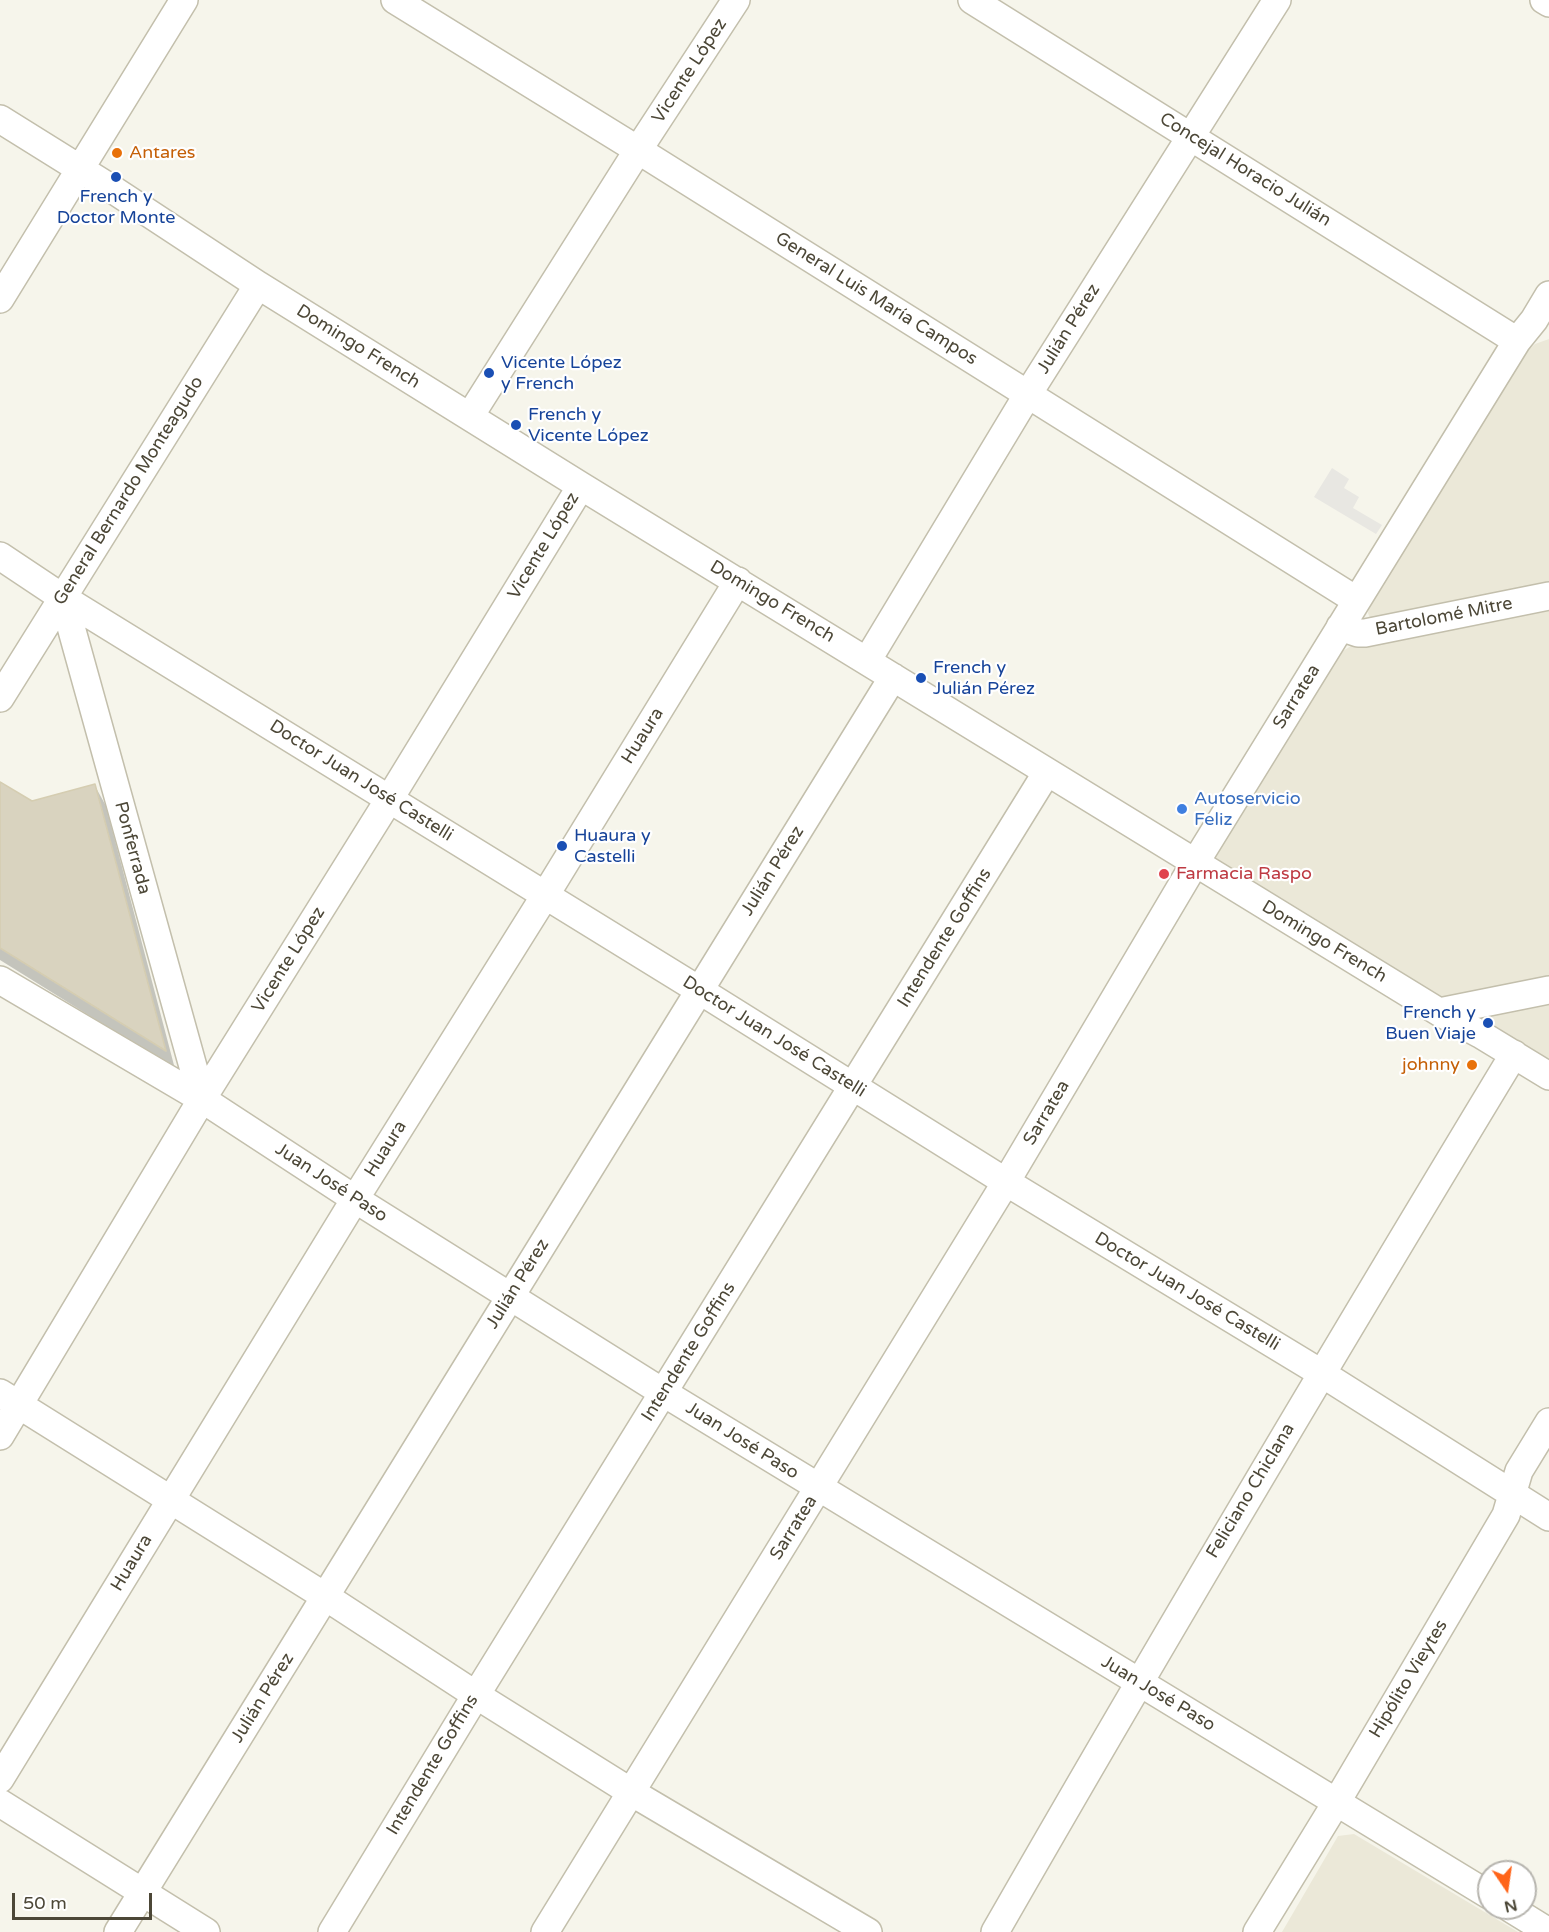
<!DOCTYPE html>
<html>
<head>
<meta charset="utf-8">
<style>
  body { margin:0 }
  #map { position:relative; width:1549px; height:1932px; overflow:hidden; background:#f6f5eb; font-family:"Varela Round",sans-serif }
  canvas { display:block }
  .north { position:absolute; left:1477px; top:1860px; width:60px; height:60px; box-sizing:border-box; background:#fff; border:2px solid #b7b5af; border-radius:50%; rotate:167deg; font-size:16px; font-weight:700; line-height:24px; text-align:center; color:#4c4737 }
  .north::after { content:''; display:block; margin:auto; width:21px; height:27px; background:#ff6419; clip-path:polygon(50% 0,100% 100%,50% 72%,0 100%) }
  .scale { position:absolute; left:12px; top:1893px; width:140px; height:27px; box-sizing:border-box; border:3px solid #4c4737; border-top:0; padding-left:8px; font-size:18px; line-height:21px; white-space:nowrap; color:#4c4737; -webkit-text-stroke:4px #fff; paint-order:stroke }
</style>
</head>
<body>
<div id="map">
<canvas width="1549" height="1932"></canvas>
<div class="north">N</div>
<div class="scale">50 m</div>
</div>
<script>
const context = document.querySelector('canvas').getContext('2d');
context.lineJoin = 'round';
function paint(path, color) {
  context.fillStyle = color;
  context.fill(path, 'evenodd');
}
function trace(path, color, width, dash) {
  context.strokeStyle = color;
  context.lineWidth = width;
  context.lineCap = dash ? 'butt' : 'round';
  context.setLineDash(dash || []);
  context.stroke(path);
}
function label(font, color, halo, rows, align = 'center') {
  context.font = font + ' "Varela Round",sans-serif';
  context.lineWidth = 4.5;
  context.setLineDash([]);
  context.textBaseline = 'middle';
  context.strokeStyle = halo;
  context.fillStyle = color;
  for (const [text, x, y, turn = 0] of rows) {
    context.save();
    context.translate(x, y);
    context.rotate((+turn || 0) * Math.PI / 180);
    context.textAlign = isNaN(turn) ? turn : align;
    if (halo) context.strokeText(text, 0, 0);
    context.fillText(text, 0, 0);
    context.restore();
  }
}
const residential = new Path2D(`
  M 1549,339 L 1549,590 L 1375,621 L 1370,618 L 1368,613 L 1369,606 L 1527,351 L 1535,344 Z
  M 1549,608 L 1549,976 L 1447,998 L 1436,996 L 1213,858 L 1338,654 L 1351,646 Z
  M 1549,1003 L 1549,1068 L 1480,1023 L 1484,1017 Z
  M 1354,1834 L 1518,1932 L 1282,1932 L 1338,1836 Z`);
const parking = new Path2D(`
  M 1332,468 L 1349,479 L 1344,488 L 1359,497 L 1353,508 L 1382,525 L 1376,534 L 1314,497 Z`);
const shadow = new Path2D(`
  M 0,784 L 32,803 L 95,786 L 106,806 L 175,1069 L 0,960 Z`);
const building = new Path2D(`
  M 0,782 L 32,801 L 95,784 L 166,1051 L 0,948 Z`);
const minor = new Path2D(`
  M 395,0 L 638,150 L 1356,600
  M 972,0 L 1517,341
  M 1544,0 L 1549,3
  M 0,119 L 109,187 L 258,285 L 581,486 L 1439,1012 L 1480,1034 L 1549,1076
  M 0,299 L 184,0
  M 470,416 L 638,150 L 736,0
  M 0,556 L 63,598 L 699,990 L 1006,1182 L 1321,1373 L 1549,1517
  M 63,598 L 202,1099
  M 1340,627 L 1358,633 L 1365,633 L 1549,596
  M 867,661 L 1028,394 L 1277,0
  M 0,698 L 258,285
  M 0,980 L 202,1099 L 355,1199 L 664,1393 L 1489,1895
  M 1439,1012 L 1549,990
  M 0,1393 L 326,1597 L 476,1695 L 631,1792 L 868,1932
  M 0,1436 L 202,1099 L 390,798 L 581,486
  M 0,1779 L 355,1199 L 546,894 L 738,581
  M 0,1803 L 206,1932
  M 1510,1908 L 1549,1932
  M 118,1932 L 893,677
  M 332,1932 L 476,1695 L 1047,772
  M 545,1932 L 1006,1182 L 1195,863 L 1517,341 L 1534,320 L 1549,295
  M 995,1932 C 1164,1637 1338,1345 1514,1054
  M 1257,1932 L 1336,1803 L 1506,1515 L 1519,1471 L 1549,1422`);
const markers = [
  [117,153,6,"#e8710a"],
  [116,177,6,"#1a4fb4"],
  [489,373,6,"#1a4fb4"],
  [516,425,6,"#1a4fb4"],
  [921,678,6,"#1a4fb4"],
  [1182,809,6,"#3f7fe0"],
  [562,846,6,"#1a4fb4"],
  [1164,874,6,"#e0444e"],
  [1488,1023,6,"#1a4fb4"],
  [1472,1065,6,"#e8710a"]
];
const streetNames = [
  ["Vicente López",690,71,-57],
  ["Concejal Horacio Julián",1245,170,32],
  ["General Luis María Campos",876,299,32],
  ["Julián Pérez",1069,329,-58],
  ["Domingo French",358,347,32],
  ["General Bernardo Monteagudo",129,491,-58],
  ["Vicente López",544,546,-59],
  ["Domingo French",772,602,31],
  ["Bartolomé Mitre",1444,617,-11],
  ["Sarratea",1297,697,-58],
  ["Huaura",643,736,-58],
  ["Doctor Juan José Castelli",361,781,32],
  ["Ponferrada",132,848,75],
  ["Julián Pérez",773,871,-58],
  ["Intendente Goffins",945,938,-58],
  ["Domingo French",1324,942,31],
  ["Vicente López",289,960,-58],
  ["Doctor Juan José Castelli",774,1037,32],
  ["Sarratea",1047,1113,-59],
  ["Huaura",386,1149,-58],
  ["Juan José Paso",331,1183,33],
  ["Julián Pérez",518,1284,-58],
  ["Doctor Juan José Castelli",1187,1292,31],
  ["Intendente Goffins",689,1352,-58],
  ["Juan José Paso",742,1441,32],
  ["Feliciano Chiclana",1251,1491,-59],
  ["Sarratea",794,1528,-58],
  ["Huaura",132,1563,-59],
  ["Hipólito Vieytes",1409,1679,-59],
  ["Juan José Paso",1158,1694,31],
  ["Julián Pérez",263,1698,-58],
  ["Intendente Goffins",433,1765,-59]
];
const foodNames = [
  ["Antares",129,153],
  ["johnny",1460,1065,"right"]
];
const transitNames = [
  ["French y",116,197,"center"],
  ["Doctor Monte",116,218,"center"],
  ["Vicente López",501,363],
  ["y French",501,384],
  ["French y",528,415],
  ["Vicente López",528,436],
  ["French y",933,668],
  ["Julián Pérez",933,689],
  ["Huaura y",574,836],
  ["Castelli",574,857],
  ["French y",1476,1013,"right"],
  ["Buen Viaje",1476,1034,"right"]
];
const shopNames = [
  ["Autoservicio",1194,799],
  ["Feliz",1194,820]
];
const healthNames = [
  ["Farmacia Raspo",1176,874]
];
paint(residential, '#ebe8d8');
paint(parking, '#e8e7e2');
paint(shadow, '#0003');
paint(building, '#d9d3bf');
trace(building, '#d5cdb1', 1.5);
trace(minor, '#c3bfac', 30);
trace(minor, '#fff', 27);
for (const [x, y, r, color] of markers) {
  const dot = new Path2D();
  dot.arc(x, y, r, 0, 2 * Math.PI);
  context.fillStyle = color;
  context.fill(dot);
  trace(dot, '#fff', 2);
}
label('18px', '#4c4737', '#fff', streetNames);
label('18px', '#c56008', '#fff', foodNames, 'left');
label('18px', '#164399', '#fff', transitNames, 'left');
label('18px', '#366cbe', '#fff', shopNames, 'left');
label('18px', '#be3a42', '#fff', healthNames, 'left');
</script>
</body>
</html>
